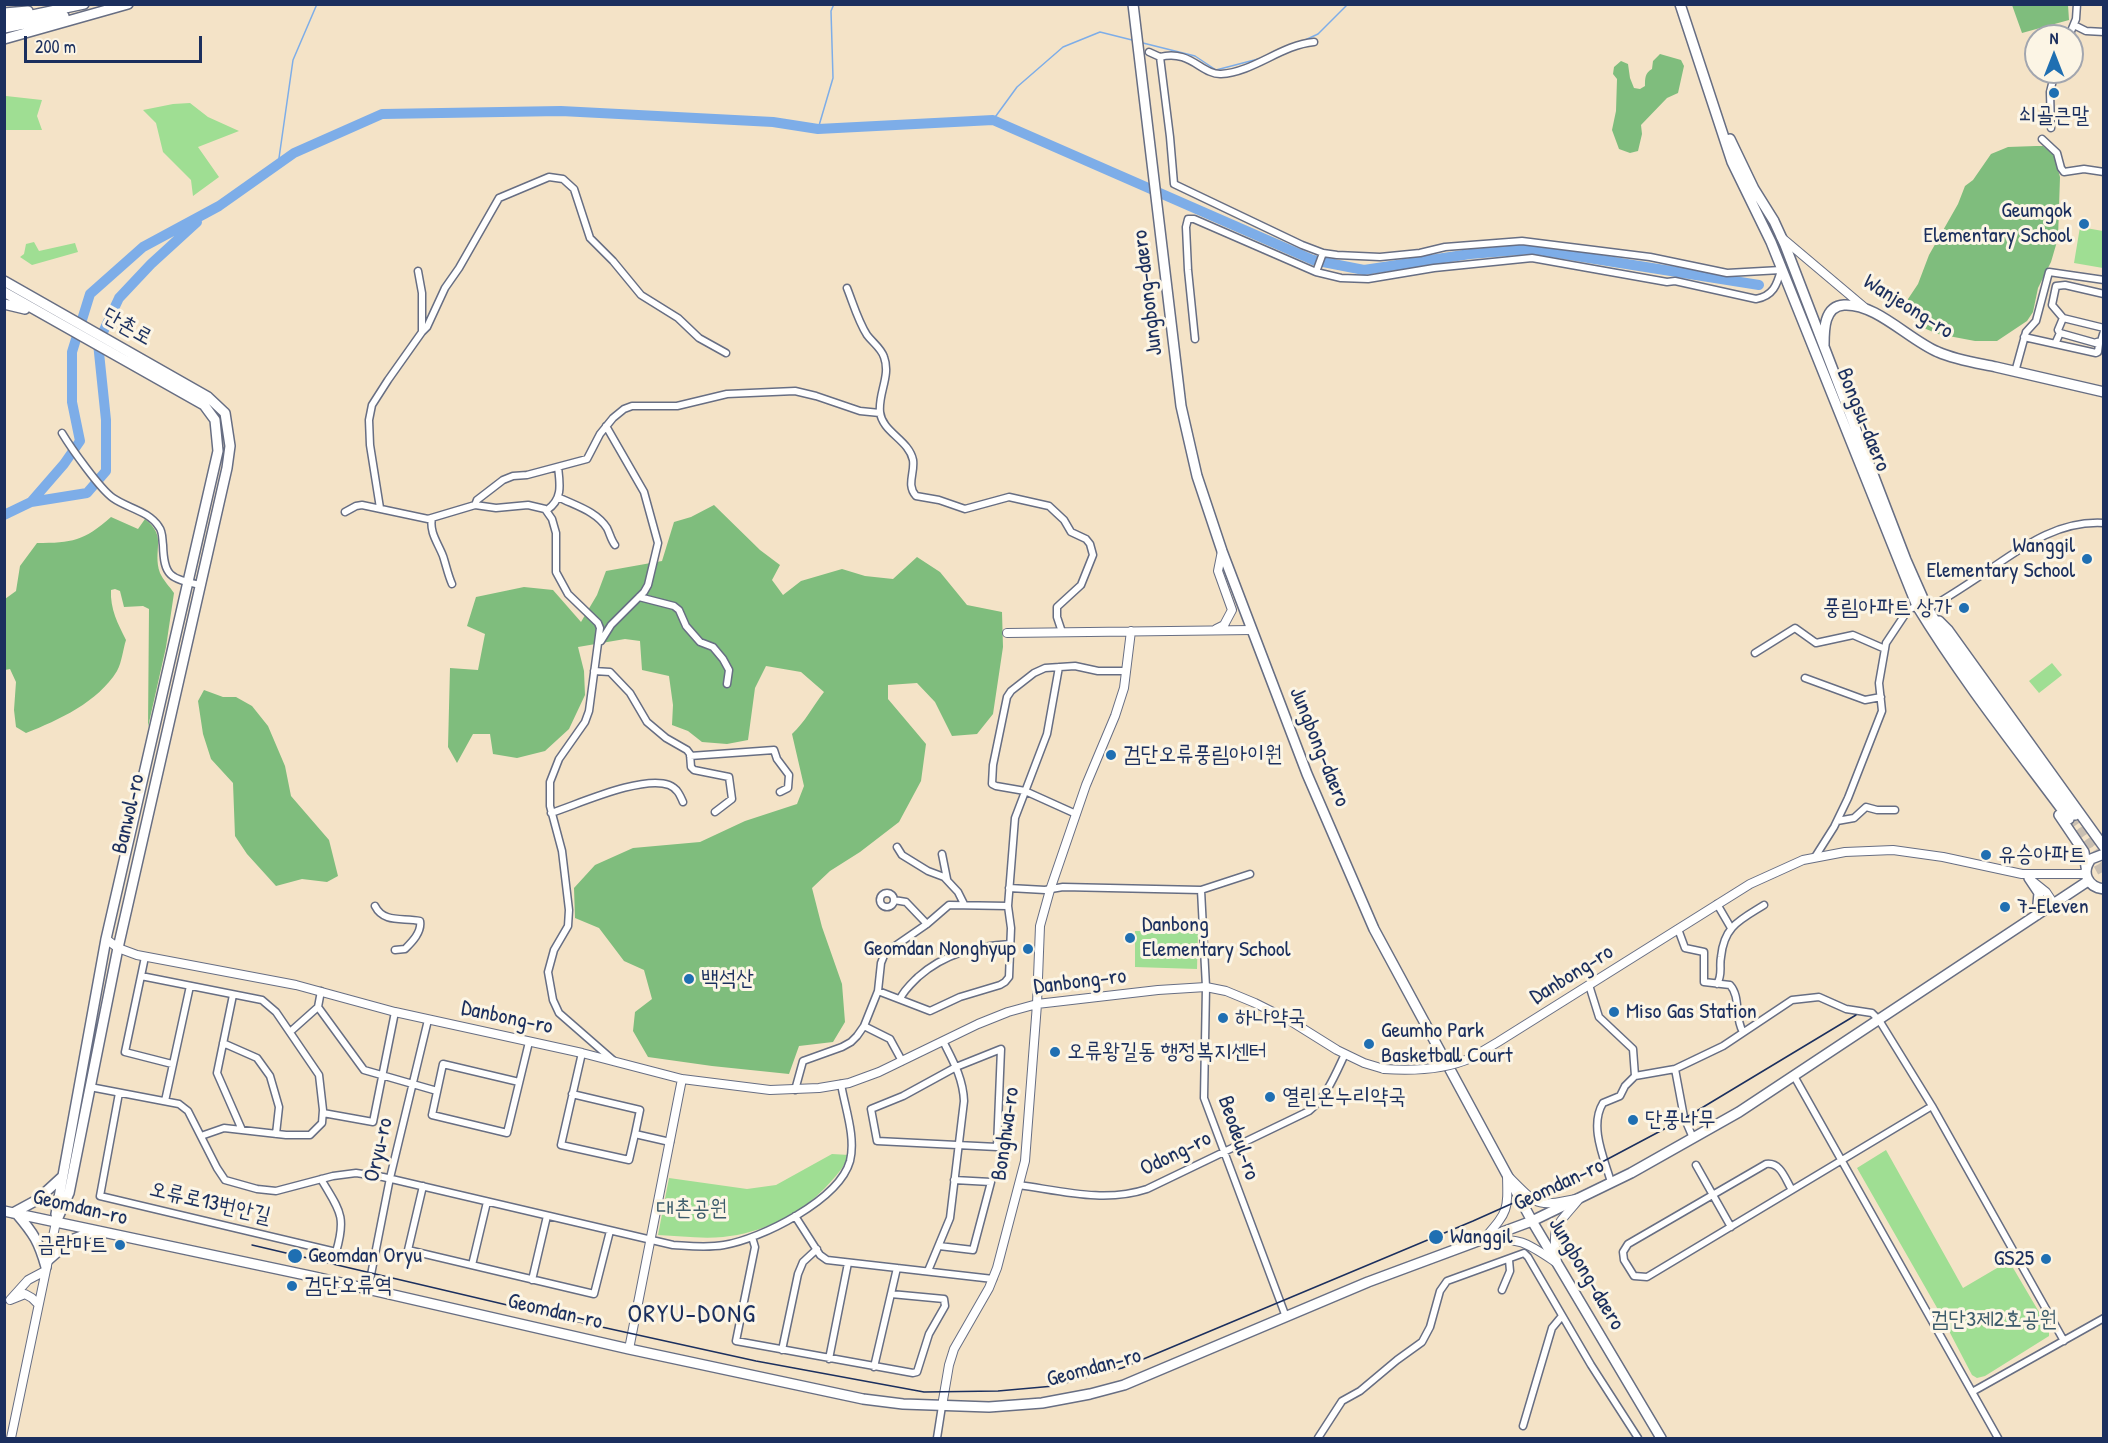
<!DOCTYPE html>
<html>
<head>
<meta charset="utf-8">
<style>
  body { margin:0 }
  #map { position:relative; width:2108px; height:1443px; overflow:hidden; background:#f4e3c7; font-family:"Patrick Hand",sans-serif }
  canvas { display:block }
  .frame { position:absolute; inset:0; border:6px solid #1b2f5e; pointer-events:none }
  .north { position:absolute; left:2024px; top:24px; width:60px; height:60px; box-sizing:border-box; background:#fcf5e5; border:2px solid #a2a6af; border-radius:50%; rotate:0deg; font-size:16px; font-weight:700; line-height:24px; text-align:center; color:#1b2f5e }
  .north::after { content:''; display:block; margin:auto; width:21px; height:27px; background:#1f6fb2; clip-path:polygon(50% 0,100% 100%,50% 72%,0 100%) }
  .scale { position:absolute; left:24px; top:36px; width:178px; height:27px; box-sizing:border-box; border:3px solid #1b2f5e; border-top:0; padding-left:8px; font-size:18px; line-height:21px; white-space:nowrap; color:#1b2f5e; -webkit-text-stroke:4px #fcf5e5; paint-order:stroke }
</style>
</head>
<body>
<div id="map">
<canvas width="2108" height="1443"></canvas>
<div class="frame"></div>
<div class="north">N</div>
<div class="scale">200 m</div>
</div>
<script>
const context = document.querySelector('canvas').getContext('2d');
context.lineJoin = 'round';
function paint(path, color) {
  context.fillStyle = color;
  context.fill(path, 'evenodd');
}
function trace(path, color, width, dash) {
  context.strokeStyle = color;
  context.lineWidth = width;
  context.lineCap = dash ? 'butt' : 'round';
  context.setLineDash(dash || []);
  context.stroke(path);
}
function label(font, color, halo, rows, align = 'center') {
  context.font = font + ' "Patrick Hand","Poor Story",sans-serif';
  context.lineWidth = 6;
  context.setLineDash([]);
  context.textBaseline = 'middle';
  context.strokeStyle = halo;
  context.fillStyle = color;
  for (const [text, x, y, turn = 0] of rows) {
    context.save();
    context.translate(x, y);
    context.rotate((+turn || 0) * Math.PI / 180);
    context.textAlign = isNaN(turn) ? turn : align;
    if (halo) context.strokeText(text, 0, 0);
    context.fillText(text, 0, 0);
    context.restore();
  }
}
const green = new Path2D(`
  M 6,96 L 42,100 L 37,116 L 42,130 L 5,130 Z
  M 190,103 L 208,117 L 239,131 L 198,147 L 219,177 L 193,196 L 191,180 L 163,152 L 156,123 L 143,110 L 173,104 Z
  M 2080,227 L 2103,231 L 2103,268 L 2074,263 Z
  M 34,242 L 39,251 L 75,243 L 78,252 L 32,265 L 20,257 L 24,254 L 26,244 Z
  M 2052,663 L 2062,675 L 2039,693 L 2029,681 Z
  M 1135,931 L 1198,932 L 1197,969 L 1135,967 Z
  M 1886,1150 L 1963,1288 L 2009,1261 L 2049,1329 L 2049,1336 L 1985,1376 L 1977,1378 L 1972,1375 L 1936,1306 L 1857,1168 Z
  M 832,1154 L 849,1155 C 844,1168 835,1177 825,1188 C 798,1216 761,1233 723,1237 C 701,1239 679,1236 658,1235 L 669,1178 L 747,1189 L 776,1185 Z`);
const forest = new Path2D(`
  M 2012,5 L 2068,5 L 2069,20 L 2022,33 Z
  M 1660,54 L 1681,60 L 1684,66 L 1678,93 L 1667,98 L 1641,125 L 1642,134 L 1638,151 L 1630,153 L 1619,149 L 1612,130 L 1616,111 L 1617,79 L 1613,74 L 1614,67 L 1621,61 L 1628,64 L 1630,78 L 1634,88 L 1640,89 L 1645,86 C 1645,78 1645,73 1652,69 L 1653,61 Z
  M 2036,146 L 2043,146 L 2054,155 L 2060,177 L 2058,238 L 2051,262 L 2038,288 L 2033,312 L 2027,321 L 1997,341 L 1975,341 L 1938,334 L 1919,326 L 1910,314 L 1908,299 L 1918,284 L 1929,255 L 1958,204 L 1965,186 L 1973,180 L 1991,154 L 2008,147 Z
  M 714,505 L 760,550 L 780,565 L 772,580 L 783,595 L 801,581 L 842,569 L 865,576 L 893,579 L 917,557 L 940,572 L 967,605 L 1002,612 L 1003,647 L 993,714 L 977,734 L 952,736 L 935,702 L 917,683 L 888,685 L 888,699 L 926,744 L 921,781 L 899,822 L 860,852 L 830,871 L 812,888 L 822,927 L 842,984 L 845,1022 L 833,1042 L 799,1046 L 789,1074 L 712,1066 L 648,1057 L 633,1031 L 635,1012 L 652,999 L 644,970 L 624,961 L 599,928 L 575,918 L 574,888 L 595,865 L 633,848 L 700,842 L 745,821 L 797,804 L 804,786 L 792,734 C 805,722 813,706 824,692 L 801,672 L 766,666 L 755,688 L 748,740 L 727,744 L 702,742 L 688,731 L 672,725 L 673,705 L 669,676 L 642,670 L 640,641 L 625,639 L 578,647 L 584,671 L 585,695 L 569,729 L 545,751 L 517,758 L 493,754 L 490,734 L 473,734 L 457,763 L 448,747 L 450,668 L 478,670 L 485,634 L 467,626 L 476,597 L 524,587 L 553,590 L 581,622 L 597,595 L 606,571 L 662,561 L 674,522 L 691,517 Z
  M 111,517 L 138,529 L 145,519 C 168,537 152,550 160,573 C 163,580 170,587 174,593 L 166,647 L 148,727 L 149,609 L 143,606 L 124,607 L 120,591 L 115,589 L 111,590 C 110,609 118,624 126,640 C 123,649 122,662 117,671 C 98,702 59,720 26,733 L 16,727 L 14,710 L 16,682 L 10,669 L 5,670 L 5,599 L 16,591 L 20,566 L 37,543 C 72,543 84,541 111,517 Z
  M 204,690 L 223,697 L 236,697 L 252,706 L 268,726 L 285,766 L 291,796 L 329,840 L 338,876 L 327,882 L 302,879 L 276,886 L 247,854 L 235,836 L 233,783 L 211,759 L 203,734 L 198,701 Z`);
const stream = new Path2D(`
  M 1303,41 L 1318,34 L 1348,4
  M 1143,43 L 1195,56 L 1216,70 L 1262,58
  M 993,120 L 1017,87 L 1063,47 L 1100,32 L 1132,40
  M 818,129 L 833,78 L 831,11 L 834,4
  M 278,165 L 293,60 L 317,4`);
const river = new Path2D(`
  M 31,502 L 87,493 L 106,471 L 106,420 L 98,343 L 119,298 L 151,264 L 197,222
  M 4,515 L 31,502 L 64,464 L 80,441 L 72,402 L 72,352 L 90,294 L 143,247 L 219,206 L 294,153 L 382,114 L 561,111 L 773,122 L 818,129 L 993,120 L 1313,260 L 1364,270 L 1470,254 L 1532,249 L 1759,285`);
const secondaryTunnel = new Path2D(`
  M 2075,815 L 2104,862
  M 2069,819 L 2088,846 L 2104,876`);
const minor = new Path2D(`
  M 2074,25 L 2086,31 L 2104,32
  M 2069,36 L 2076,19 L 2077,4
  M 1149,52 L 1160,57 L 1170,137 L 1174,184 L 1302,245 L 1323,253 L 1337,255 L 1380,257 L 1420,253 L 1445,247 L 1522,241 L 1650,257 L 1727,273 L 1781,270 C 1777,285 1773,296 1756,299 L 1675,281 L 1667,282 L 1532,258 L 1434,268 L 1368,279 L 1341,278 L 1316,272 L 1323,253
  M 1160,57 C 1190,49 1202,75 1221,74 C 1254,72 1281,45 1314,42
  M 2051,128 L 2050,92 L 2055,72
  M 2042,139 L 2057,153 L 2061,168 L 2064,172 L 2084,169 L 2104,172
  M 847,288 C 853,303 858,321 867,335 C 873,343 881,348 884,357 C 891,376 878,393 880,412 C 882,432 909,440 913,460 C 915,473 906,485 916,496 L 939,500 L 965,509 L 1009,497 L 1049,506 L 1064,520 L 1071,532 L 1086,539 L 1090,544 L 1093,555 L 1081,585 L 1057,607 L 1057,617 L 1062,632
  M 2063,318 L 2052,305 L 2056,286 L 2065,285 L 2104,294
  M 422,332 L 427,327 L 445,288 L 459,268 L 499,198 L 549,177 L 563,179 L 574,189 L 590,238 L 613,261 L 641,295 L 678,318 L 699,338 L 726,353
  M 2060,333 L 2058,330 L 2063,318 L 2104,328
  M 2024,337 L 2096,353 L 2098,352 L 2099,344 L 2060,333 L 2055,344
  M 1195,339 L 1188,270 L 1186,227 L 1188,219 L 1194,219 L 1316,272
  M 2097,342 L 2101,341 L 2104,331
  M 2015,372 L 2026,332 L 2036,321 L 2049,272 L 2104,280
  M 62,433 C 71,448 100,489 113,498 C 127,508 149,511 159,527 C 163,532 162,539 163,545 C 164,577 170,578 200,585
  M 558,497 C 576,506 596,511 607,528 C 610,534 611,540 615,545
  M 475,505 L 477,500 L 503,480 L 513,476 L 527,475 L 587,459 L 600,434 L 613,418 L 624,409 L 632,406 L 677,406 L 727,394 L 795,391 L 816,396 L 860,411 L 880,413
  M 380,508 L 370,445 L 369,420 L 372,405 L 388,380 L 422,332 L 422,293 L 418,271
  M 547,510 C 563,499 560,484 558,467
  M 345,512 L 356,506 L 362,505 L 428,519 L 475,505 L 496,508 L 528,505 L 545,509 L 552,519 L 556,533 L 556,572 L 568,594 L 598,623 L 600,628 L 589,711 L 585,722 L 559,759 L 550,782 L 550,806 L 562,851 L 569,910 L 568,926 L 554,950 L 548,972 L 553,1000 L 559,1013 L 614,1061
  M 432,518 C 429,532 438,543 443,556 C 446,565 448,575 452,584
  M 639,597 L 674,606 L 679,610 L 686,626 L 700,642 L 713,647 L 723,659 L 729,670 L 727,684
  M 1929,608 C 1947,598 1965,586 1983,574 C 2020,549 2056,520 2104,523
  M 601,641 L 611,625 L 644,592 L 648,585 L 658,543 L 644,492 L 606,426
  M 1755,653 L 1795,628 L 1816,643 L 1853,635 L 1885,649
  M 594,671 L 610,672 L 630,693 L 647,722 L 666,738 L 687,750 L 690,754 L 691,767 L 694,770 L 729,777 L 732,799 L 715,812
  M 1805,678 L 1865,700 L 1881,697
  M 690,756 L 774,750 L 777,759 L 789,775 L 788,788 L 780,792
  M 551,813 C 579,804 642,775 669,785 C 677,788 680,795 683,802
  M 1076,814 L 1025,791 L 996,786 L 992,784 L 993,765 L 1007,697 L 1011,691 L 1034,673 L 1045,668 L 1075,666 L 1098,671 L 1126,671
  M 1837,821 L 1854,818 L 1866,807 L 1877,810 L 1895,810
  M 897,847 L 902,855 L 928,871 L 944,877 L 958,892 L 964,904
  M 942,854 L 947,879
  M 1815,857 L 1834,827 L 1848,798 L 1882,711 L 1879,683 L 1886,643 L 1908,610 L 1917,606
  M 1009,888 L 1045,890 L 1063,887 L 1201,890 L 1250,874
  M 1201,890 L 1206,987 L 1204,1098 L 1286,1317
  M880 900a7 7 0 1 1 14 0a7 7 0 1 1-14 0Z
  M 894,900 L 906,902 L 927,924
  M 1717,904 L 1731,928
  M 375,906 C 384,924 404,917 420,921 C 422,932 412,942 405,949 L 395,950
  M 1678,929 L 1685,948 L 1704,952 L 1704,982 L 1730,985 C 1741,997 1734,1017 1743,1032
  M 145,957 L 125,1052 L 172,1064
  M 141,976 L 262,1000 L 276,1012 L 319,1075 L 323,1110 L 322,1123 L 310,1135 L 286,1135 L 224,1128 L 201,1136
  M 1717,984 C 1723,974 1719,967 1721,957 C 1724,926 1740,920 1764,905
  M 1589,985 L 1599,1017 L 1633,1049 L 1635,1076
  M 321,991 L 318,1007 L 364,1070 L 437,1091
  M 878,991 L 930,1011 L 960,997 L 1000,985 L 1005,982 L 1009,977 L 1011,928 L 1008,906 L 1015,818 L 1047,734 L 1059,667
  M 233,995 L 217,1073 L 242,1130
  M 900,999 C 904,990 911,984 918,977 C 945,953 976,946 1010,944
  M 864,1026 L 890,1039 L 902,1061
  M 290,1032 L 318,1007
  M 223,1043 L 257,1058 L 270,1076 L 279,1107 L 276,1134
  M 1001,1049 L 997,1147 L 877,1141 L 871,1109 L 903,1096 L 956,1067 Z
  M 582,1053 L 561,1145 L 629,1160 L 635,1134 L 670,1142
  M 1675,1069 L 1684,1117 L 1693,1138
  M 1794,1076 L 1998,1438
  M 519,1082 L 443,1064 L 432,1115 L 507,1133 L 529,1042
  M 90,1087 L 179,1104 L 188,1111 L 217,1168 L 225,1180 L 257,1189 L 276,1191 L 333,1176 L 356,1173 L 383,1177 L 673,1245 C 690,1246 707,1248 724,1245 C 761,1239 839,1200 850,1161 C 856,1137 845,1108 841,1084
  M 795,1090 L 803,1061 L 842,1047 L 851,1042 L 857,1036 L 864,1026 L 878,991 L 881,963 L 885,953 L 927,924 L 949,905 L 1008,906
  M 119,1093 L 100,1196 L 336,1252 C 347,1215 339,1210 321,1179
  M 572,1094 L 640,1110 L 635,1134
  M 165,1101 L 190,986
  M 323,1113 L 373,1122 L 395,1012
  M 1696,1165 L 1731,1227
  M 1611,1182 C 1604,1158 1589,1126 1603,1103 L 1620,1096 L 1625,1086 L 1635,1076 L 1675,1069 L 1723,1046 L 1792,1000 L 1819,997 L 1846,1009 L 1872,1013 L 1879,1020 L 1932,1106 L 2064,1341
  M 1019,1185 C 1062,1191 1105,1203 1147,1189 L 1309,1111 C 1327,1096 1335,1075 1345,1054
  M 423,1186 L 408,1250 L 594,1294 L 610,1231
  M 1792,1190 C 1785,1179 1781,1162 1766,1164 L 1628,1244 L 1623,1252 L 1624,1260 L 1634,1276 L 1647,1277 L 1932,1106
  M 795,1216 L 820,1255 L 827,1260 L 993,1279
  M 752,1237 L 755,1247 L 736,1341 L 913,1373 L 917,1372 L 929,1334 L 945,1306 L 944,1299 L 891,1294
  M 939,1246 L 973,1250 L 991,1182 L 954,1180
  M 472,1265 L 487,1202
  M 928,1271 L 950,1218 L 964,1101 C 963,1078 953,1061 943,1041
  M 532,1280 L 547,1216
  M 368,1290 L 390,1178 L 428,1020
  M 1502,1290 L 1510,1271 L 1509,1260
  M 782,1350 L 798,1274 L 803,1262 L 817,1249
  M 829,1359 L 848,1263
  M 874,1367 L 897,1268
  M 1972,1392 L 2104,1318
  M 1523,1426 L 1552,1328 L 1562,1316
  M 937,1438 L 942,1406
  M 1318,1438 L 1342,1401 L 1360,1391 L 1397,1360 L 1422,1342 L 1430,1327 L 1440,1291 L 1447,1281 L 1524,1253 L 1528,1257 L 1591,1365 L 1638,1438`);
const tertiary = new Path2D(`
  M 1781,237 L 1864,307
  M 1216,629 L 1224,625 L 1232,610 L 1218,571 L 1222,551
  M 1007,633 L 1252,630
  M 2031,880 L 2046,892 L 2054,904
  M 106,939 L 118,948 L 137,955 L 296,985 L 395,1012 L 582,1053 L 682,1079 L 770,1090 L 819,1088 L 849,1083 L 879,1072 L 978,1024 L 1008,1012 L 1037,1004 L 1158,990 L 1206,987 L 1226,991 L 1255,1003 L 1289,1020 L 1337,1050 L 1364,1063 L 1384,1069
  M 1471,1058 L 1498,1042 L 1750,884 L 1803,860 L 1845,852 L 1893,850 L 1943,857 L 2022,874 L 2086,874
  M 1507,1175 C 1538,1206 1536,1208 1580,1198 C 1556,1227 1551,1225 1557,1263 C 1527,1243 1522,1238 1484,1239 C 1508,1211 1508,1212 1507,1175 Z
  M 38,1304 L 32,1298 L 25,1294 L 10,1300 L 28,1280 L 45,1271
  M 629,1349 L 682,1079
  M 942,1406 L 949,1365 L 954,1349 L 989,1288 L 997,1268 L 1025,1161 L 1037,1004 L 1040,926 L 1050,890 L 1086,785 L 1115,716 L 1124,688 L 1131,631
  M 11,1438 L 56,1222`);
const secondary = new Path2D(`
  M 1133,4 L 1181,406 L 1197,476 L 1222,551 L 1307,774 L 1374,929 L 1532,1221 L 1661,1438
  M 1680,4 L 1732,162 L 1771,242 L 1917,606 C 1962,680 2017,749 2069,819
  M 4,13 L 28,11
  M 4,21 L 84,4
  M 4,28 L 64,16
  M 4,39 L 128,4
  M 1730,139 L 1754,189 L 1774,221 L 1785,245 L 1906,560 L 1925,603 L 1942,633 L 2075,815
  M 4,281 L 208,397 L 225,413 L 230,446 L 227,468 L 118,948 L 69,1193 L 56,1222
  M 4,292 L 204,405 L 215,420 L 218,451 L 106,939 L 56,1214
  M 4,304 L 25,309
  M 1824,345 C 1824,330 1824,306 1844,305 C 1876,303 1909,340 1938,352 C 1956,360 1977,363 1996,367 C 2032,375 2068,384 2104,392
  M 1939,621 L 1948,630 L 2104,847
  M 2059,815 L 2084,852 L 2086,867
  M 2104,854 L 2091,859 C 2081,872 2087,887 2104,889
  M 2029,878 L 2039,893 L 2037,915
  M 4,1211 L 315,1277 L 629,1349 L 863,1399 L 903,1404 L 989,1407 L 1042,1403 L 1090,1394 L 1124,1385 L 1368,1282 L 1532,1221 L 1631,1173 L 1739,1112 L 2088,881
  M 13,1213 L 37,1200 L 62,1177
  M 17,1214 C 34,1234 39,1242 46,1267
  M 47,1261 L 71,1240 L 95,1231`);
const tram = new Path2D(`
  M 252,1245 L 588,1324 L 756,1361 L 924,1392 L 998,1391 L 1054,1386 L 1122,1368 L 1473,1221 L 1587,1170 L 1685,1118 L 1856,1015`);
const tertiaryBridge = new Path2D(`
  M 1384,1069 C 1413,1071 1444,1070 1471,1058`);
const markers = [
  [2054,93,6,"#1f6fb2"],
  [2084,224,6,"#1f6fb2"],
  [2087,559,6,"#1f6fb2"],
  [1964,608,6,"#1f6fb2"],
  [1111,755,6,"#1f6fb2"],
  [1986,855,6,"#1f6fb2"],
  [2005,907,6,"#1f6fb2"],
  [1130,938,6,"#1f6fb2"],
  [1028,949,6,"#1f6fb2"],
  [689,979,6,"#1f6fb2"],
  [1614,1012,6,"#1f6fb2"],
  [1223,1018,6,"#1f6fb2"],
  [1369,1044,6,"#1f6fb2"],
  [1055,1052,6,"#1f6fb2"],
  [1270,1097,6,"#1f6fb2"],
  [1633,1120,6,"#1f6fb2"],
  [1436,1237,8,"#1f6fb2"],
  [120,1245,6,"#1f6fb2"],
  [295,1256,8,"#1f6fb2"],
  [2046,1259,6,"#1f6fb2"],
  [292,1286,6,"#1f6fb2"]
];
const poiNames = [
  ["쇠골큰말",2054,116,"center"],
  ["Geumgok",2072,211,"right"],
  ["Elementary School",2072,236,"right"],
  ["Wanggil",2075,546,"right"],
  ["Elementary School",2075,571,"right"],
  ["풍림아파트 상가",1952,608,"right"],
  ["검단오류풍림아이원",1123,755],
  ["유승아파트",1998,855],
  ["7-Eleven",2017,907],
  ["Danbong",1142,925],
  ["Elementary School",1142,950],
  ["Geomdan Nonghyup",1016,949,"right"],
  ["백석산",701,979],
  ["Miso Gas Station",1626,1012],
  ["하나약국",1235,1018],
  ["Geumho Park",1381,1031],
  ["Basketball Court",1381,1056],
  ["오류왕길동 행정복지센터",1067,1052],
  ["열린온누리약국",1282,1097],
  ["단풍나무",1645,1120],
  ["Wanggil",1450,1237],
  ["금란마트",108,1245,"right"],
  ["Geomdan Oryu",308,1256],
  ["GS25",2034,1259,"right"],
  ["검단오류역",304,1286]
];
const streetNames = [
  ["Jungbong-daero",1148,293,-97],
  ["Wanjeong-ro",1908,307,32],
  ["단촌로",127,327,29],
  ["Bongsu-daero",1863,420,68],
  ["Jungbong-daero",1319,747,68],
  ["Banwol-ro",129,814,-77],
  ["Danbong-ro",1572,975,-32],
  ["Danbong-ro",1080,982,-7],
  ["Danbong-ro",507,1018,12],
  ["Bonghwa-ro",1006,1134,-82],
  ["Beodeul-ro",1238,1138,71],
  ["Oryu-ro",379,1150,-77],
  ["Odong-ro",1176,1154,-26],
  ["Geomdan-ro",1559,1185,-25],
  ["오류로13번안길",210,1203,13],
  ["Geomdan-ro",80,1208,13],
  ["Jungbong-daero",1586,1274,59],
  ["Geomdan-ro",555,1312,13],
  ["Geomdan-ro",1094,1368,-15]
];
const parkNames = [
  ["대촌공원",692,1209],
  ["검단3제2호공원",1994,1320]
];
const quarterNames = [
  ["ORYU-DONG",692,1315]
];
paint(green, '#9fde93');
paint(forest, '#7fbd7d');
trace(stream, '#7dade8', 1.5);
trace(river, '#7dade8', 10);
trace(secondaryTunnel, '#c9bfb2', 9, [9, 4.5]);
trace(minor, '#676e83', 9);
trace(tertiary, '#676e83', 10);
trace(secondary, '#676e83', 12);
trace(minor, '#fff', 6);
trace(tertiary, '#fff', 8);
trace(secondary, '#fff', 9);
trace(tram, '#1b2f5e', 1.5);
trace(tertiaryBridge, '#676e83', 10, []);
trace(tertiaryBridge, '#fff', 8);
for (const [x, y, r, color] of markers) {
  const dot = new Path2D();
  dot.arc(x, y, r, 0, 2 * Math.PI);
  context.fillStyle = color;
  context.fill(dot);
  trace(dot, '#fcf5e5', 2);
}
label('22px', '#1b2f5e', '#fcf5e5', poiNames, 'left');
label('22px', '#1b2f5e', '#fcf5e5', streetNames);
label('22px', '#3c5b6b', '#fcf5e5', parkNames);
context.letterSpacing = '1.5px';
label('26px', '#1b2f5e', '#fcf5e5', quarterNames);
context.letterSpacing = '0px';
</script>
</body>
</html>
